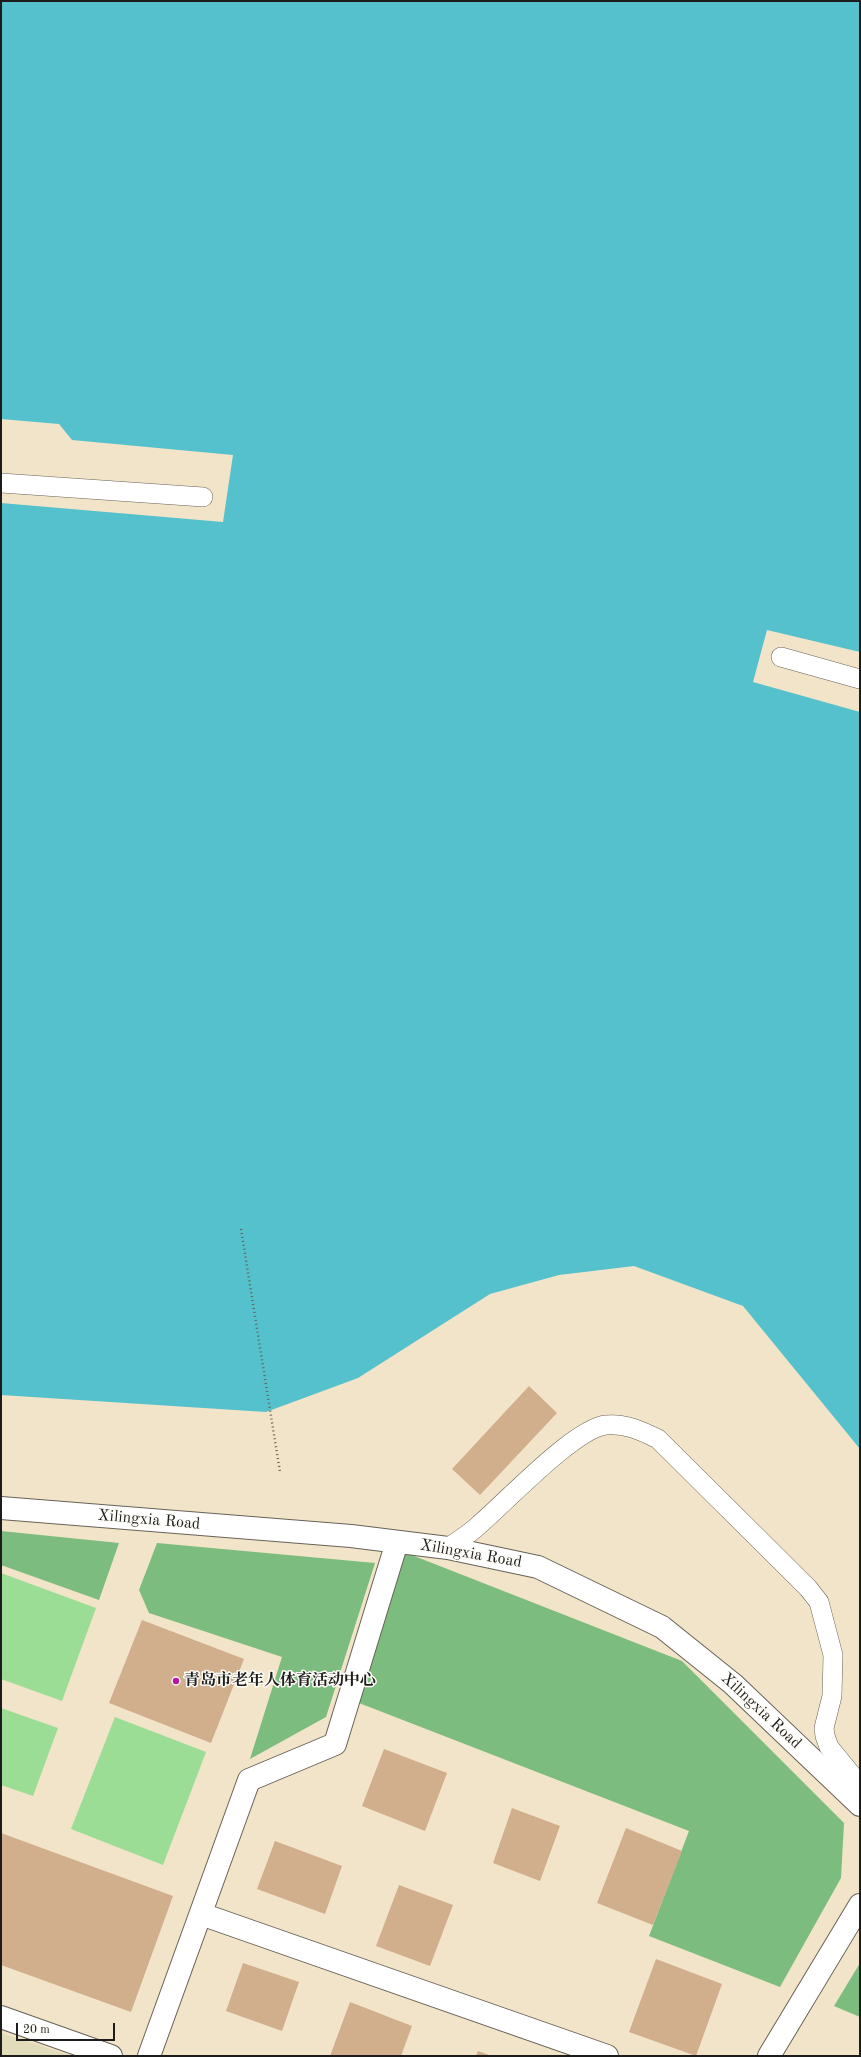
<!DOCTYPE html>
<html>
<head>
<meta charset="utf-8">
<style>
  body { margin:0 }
  #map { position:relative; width:861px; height:2057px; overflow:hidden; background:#f2e4c8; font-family:"Old Standard TT",serif }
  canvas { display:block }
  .frame { position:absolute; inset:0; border:2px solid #1c1c1c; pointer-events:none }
  .scale { position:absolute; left:16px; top:2023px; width:99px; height:18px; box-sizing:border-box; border:2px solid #1c1c1c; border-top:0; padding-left:5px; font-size:12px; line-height:14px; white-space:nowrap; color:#1c1c1c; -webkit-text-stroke:3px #fdfcf7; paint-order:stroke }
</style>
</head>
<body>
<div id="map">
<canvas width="861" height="2057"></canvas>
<div class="frame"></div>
<div class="scale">20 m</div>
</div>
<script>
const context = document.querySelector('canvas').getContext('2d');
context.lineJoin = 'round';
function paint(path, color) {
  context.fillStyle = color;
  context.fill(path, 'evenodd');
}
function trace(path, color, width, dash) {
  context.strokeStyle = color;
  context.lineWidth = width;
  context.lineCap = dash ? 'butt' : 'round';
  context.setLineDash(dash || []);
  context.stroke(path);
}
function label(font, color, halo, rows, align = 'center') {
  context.font = font + ' "Old Standard TT","Noto Serif SC",serif';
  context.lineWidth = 3;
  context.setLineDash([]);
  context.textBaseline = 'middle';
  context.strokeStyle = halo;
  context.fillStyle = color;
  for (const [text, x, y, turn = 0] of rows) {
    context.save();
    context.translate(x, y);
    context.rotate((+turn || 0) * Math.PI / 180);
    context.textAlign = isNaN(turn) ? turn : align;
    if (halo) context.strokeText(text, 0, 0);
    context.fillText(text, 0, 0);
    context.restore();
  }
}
const built = new Path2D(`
  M 1,2033 L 72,2056 L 1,2056 Z`);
const green = new Path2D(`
  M 1,1573 L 96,1608 L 62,1701 L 1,1679 Z
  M 1,1708 L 58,1728 L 33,1796 L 1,1785 Z
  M 115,1717 L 206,1752 L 163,1865 L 71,1829 Z`);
const forest = new Path2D(`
  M 1,1531 L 119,1543 L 99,1600 L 1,1565 Z
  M 157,1543 L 375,1563 L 326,1717 L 250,1759 L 282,1657 L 149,1613 L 139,1590 Z
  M 404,1552 L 682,1661 L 844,1823 L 841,1878 L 780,1987 L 649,1936 L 689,1831 L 359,1703 Z
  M 860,1963 L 860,2017 L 834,2006 Z`);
const water = new Path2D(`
  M 1,1 L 860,1 L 860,1449 L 743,1306 L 634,1266 L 559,1275 L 490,1294 L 358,1378 L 266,1412 L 1,1395 L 1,503 L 223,522 L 233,455 L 72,440 L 59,424 L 1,419 Z`);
const pier = new Path2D(`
  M 767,630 L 860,652 L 860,712 L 753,682 Z`);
const building = new Path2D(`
  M 529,1386 L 557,1413 L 480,1495 L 452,1469 Z
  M 142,1620 L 244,1659 L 211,1743 L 109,1703 Z
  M 384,1749 L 447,1773 L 425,1831 L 362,1806 Z
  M 512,1808 L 560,1826 L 540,1881 L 493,1863 Z
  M 626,1828 L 682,1851 L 653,1925 L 597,1903 Z
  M 1,1833 L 173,1896 L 131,2012 L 1,1965 Z
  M 275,1841 L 342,1866 L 325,1914 L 257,1889 Z
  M 399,1885 L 453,1905 L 430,1966 L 376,1946 Z
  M 656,1959 L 722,1984 L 696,2056 L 629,2032 Z
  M 243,1963 L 299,1982 L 282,2031 L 226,2011 Z
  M 350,2002 L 412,2026 L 401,2056 L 330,2056 Z
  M 478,2051 L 492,2056 L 476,2056 Z`);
const path = new Path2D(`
  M 241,1229 L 280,1472`);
const service = new Path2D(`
  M 1,483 L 203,497
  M 781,657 L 860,679
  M 448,1548 C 459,1540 471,1533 480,1524 C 506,1502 575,1428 606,1425 C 625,1423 642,1431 658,1439 L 808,1588 L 819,1602 L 833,1655 L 832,1696 L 824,1728 L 825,1736 L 829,1747 L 860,1785`);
const minor = new Path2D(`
  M 1,1508 L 351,1536 L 448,1548 L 538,1567 L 662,1627 L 733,1684 L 860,1805
  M 201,1914 L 607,2056
  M 1,2017 L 111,2056
  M 149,2056 L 249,1780 L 335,1744 L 397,1542
  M 769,2056 L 860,1905`);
const markers = [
  [176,1681,4,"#b5179e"]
];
const streetNames = [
  ["Xilingxia Road",149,1520,5],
  ["Xilingxia Road",471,1554,10],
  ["Xilingxia Road",761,1711,43]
];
const poiNames = [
  ["青岛市老年人体育活动中心",184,1681]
];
paint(built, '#e1dcba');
paint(green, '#9bdd95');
paint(forest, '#7cbc7e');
paint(water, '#54c1cc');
paint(pier, '#f2e4c8');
paint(building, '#d1ae8c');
trace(service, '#676258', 20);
trace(minor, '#676258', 24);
trace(path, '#676258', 2.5, [1, 3]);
trace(service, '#fff', 19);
trace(minor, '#fff', 22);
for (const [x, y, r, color] of markers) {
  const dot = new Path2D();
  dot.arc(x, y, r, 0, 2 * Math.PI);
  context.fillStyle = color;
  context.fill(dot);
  trace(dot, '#fdfcf7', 1.5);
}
label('16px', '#1c1c1c', '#fdfcf7', streetNames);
label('bold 16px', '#1c1c1c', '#fdfcf7', poiNames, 'left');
</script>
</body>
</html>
